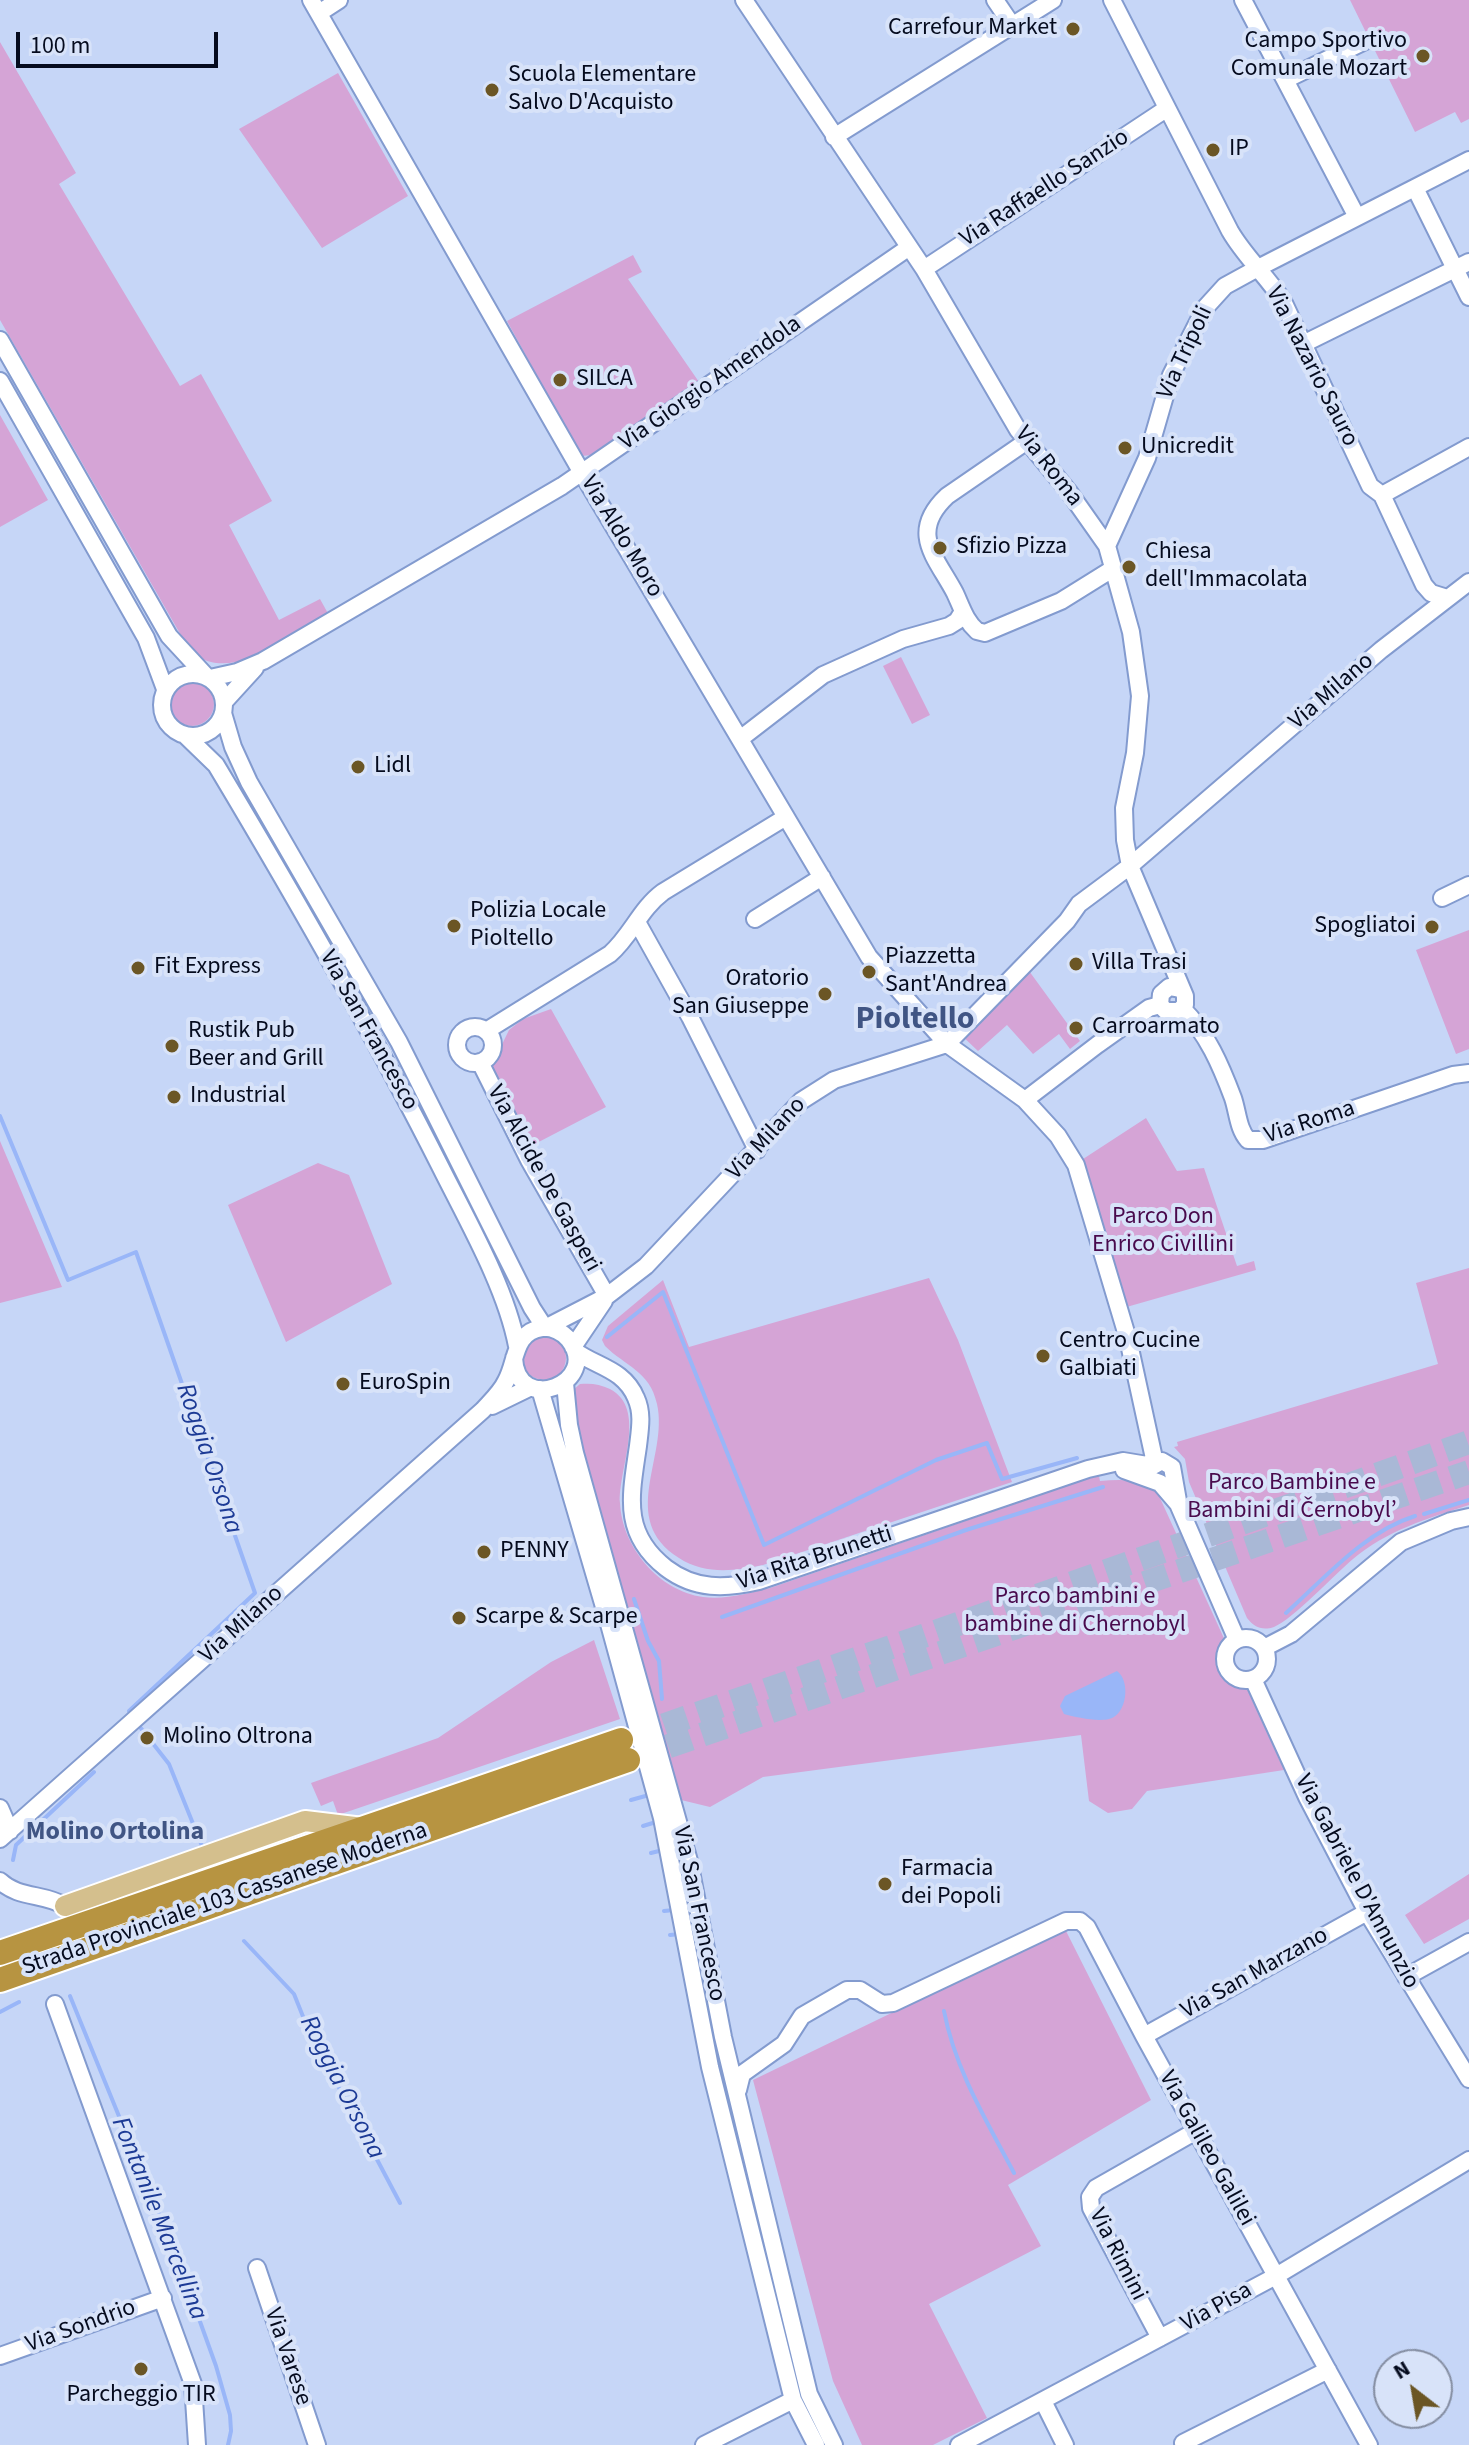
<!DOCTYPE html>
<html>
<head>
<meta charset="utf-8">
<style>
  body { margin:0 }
  #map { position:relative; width:1469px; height:2445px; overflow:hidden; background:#c6d6f7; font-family:"Source Sans 3",sans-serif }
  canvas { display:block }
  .north { position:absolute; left:1373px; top:2349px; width:80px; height:80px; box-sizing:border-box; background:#d8e3f9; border:2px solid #848da1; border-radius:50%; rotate:329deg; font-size:22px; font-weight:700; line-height:32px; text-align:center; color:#050b1e }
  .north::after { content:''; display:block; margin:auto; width:28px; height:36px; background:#6b5625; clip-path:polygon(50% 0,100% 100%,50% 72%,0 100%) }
  .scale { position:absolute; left:16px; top:32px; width:202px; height:36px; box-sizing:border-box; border:4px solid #050b1e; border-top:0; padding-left:10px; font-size:24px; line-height:28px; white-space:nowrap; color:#050b1e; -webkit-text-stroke:6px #d8e3f9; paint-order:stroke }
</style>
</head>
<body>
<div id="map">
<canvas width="1469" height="2445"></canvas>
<div class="north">N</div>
<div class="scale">100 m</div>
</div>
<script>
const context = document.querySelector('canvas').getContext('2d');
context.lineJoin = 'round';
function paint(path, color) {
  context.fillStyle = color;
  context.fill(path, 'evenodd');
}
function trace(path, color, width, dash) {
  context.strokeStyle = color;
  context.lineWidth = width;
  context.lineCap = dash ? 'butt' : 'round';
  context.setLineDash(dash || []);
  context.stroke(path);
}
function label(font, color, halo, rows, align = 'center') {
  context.font = font + ' "Source Sans 3",sans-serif';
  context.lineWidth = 8;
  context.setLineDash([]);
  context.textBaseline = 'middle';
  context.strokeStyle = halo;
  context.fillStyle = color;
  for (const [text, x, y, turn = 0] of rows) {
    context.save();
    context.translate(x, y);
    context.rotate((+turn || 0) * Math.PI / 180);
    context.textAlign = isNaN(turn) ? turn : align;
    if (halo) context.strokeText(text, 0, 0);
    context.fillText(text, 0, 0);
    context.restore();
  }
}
const green = new Path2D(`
  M 1350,0 L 1469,0 L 1469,119 L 1461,123 L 1455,112 L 1415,132 Z
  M 0,42 L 76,173 L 59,184 L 180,386 L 201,374 L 272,501 L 229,525 L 279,620 L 320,599 L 330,617 C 298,634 235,680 199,657 C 194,654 190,648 186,644 L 0,320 Z
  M 338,73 L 408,196 L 322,248 L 239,129 Z
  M 633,255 L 642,272 L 628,279 L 699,382 L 593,455 L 581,456 L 507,321 Z
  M 0,415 L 48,500 L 0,527 Z
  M 901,657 L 930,715 L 912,724 L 883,666 Z
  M170 704a22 22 0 1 1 44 0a22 22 0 1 1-44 0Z
  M 1469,930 L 1469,1049 L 1456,1054 L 1416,950 Z
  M 1024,964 L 1080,1041 L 1070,1049 L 1059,1034 L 1033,1054 L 1007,1025 L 978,1051 L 958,1032 Z
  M 551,1009 L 606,1107 L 531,1146 L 493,1068 L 493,1063 L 509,1030 L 523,1019 Z
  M 1146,1118 L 1177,1171 L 1204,1168 L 1237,1266 L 1254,1261 L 1256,1270 L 1123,1308 L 1080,1161 Z
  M 0,1141 L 62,1287 L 0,1303 Z
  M 318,1163 L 349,1175 L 392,1284 L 286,1342 L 228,1205 Z
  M 1469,1268 L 1469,1505 C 1428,1518 1386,1531 1353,1559 C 1334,1575 1293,1619 1274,1627 C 1262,1631 1254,1627 1247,1618 L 1189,1482 L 1185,1459 L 1174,1447 L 1178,1446 L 1177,1442 L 1438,1364 L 1416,1283 Z
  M 929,1278 L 958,1340 L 1012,1482 L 763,1565 C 735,1571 705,1575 679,1558 C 617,1519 669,1457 657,1404 C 650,1371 625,1366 605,1346 L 602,1340 L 608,1326 L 663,1280 L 689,1347 Z
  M522 1358a22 22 0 1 1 44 0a22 22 0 1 1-44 0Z
  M 580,1384 C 591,1383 600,1384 610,1389 C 648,1409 618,1470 620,1503 C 622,1547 659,1591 703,1597 C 726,1600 748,1593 770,1588 L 1087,1479 L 1099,1476 L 1100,1481 C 1122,1479 1146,1478 1162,1495 L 1160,1498 L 1284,1770 L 1147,1791 L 1132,1809 L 1108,1813 L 1089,1801 L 1081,1735 L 763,1777 L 710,1807 L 677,1799 L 577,1446 L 573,1390 Z
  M 594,1640 L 620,1719 L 338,1815 L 333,1801 L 321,1806 L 311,1783 L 438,1738 L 551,1662 Z
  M 1469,1874 L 1469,1919 L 1424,1944 L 1405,1915 Z
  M 1065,1929 L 1151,2100 L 1008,2185 L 1041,2246 L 929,2304 L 987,2418 L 933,2445 L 862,2445 L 833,2381 L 753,2080 Z`);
const water = new Path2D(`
  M 1117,1671 C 1131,1681 1127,1715 1109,1719 C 1097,1722 1075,1717 1064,1714 L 1060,1706 L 1065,1696 Z`);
const stream = new Path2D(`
  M 0,1116 L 68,1280 L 136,1252 L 255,1593 L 129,1711 L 131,1715
  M 607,1337 L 663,1292 L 764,1545 L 936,1460 L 987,1443 L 1002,1479 L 1077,1458
  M 1424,1514 L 1469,1500
  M 634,1599 L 648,1641 L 659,1661 L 662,1699
  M 1286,1613 C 1325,1578 1364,1532 1415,1516
  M 722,1617 L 966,1530 L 1103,1487
  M 136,1722 L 169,1764 L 202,1846
  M 631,1800 L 649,1795
  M 643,1826 L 656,1822
  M 651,1853 L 663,1850
  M 13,1860 L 16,1845 L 94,1772
  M 664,1911 L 674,1910
  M 670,1935 L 680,1934
  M 244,1941 L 294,1994 L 308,2029 L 400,2203
  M 70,1996 L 180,2266 L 216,2366 L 230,2415 L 231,2431 L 228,2445
  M 944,2011 C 955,2069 986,2120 1014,2173
  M 0,2012 L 19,2002`);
const highwayTunnel = new Path2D(`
  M 630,1737 L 961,1623 L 1469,1442
  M 634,1758 L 1469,1472`);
const minor = new Path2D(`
  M 311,0 L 582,473 L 869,957 L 947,1044 L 1025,1100 L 1058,1136 L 1076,1165 L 1128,1339 L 1155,1463
  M 744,0 L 924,269 L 1018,430 L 1069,492 L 1107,546 L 1131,632 L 1140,696 L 1135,753 L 1124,808 L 1125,840 L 1130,866 L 1185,996 L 1185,1005 L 1179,1011 L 1166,1011 L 1160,1005 L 1161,994 L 1169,987 L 1180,989
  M 995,0 L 1012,25
  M 1112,0 L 1230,231 C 1245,257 1267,276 1283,301 L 1370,486 L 1382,495 L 1424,585 L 1431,593 L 1447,598
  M 1243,0 L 1357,217
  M 319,13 L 339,0
  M 1285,80 L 1365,41
  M 834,137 L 1053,0
  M 1415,188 L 1469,297
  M 924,269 L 1166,109
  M 0,340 L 169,636 L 206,676
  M 1303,344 L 1469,262
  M 0,381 L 146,638 L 165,689
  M 1027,441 L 947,496 C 908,533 936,557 955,593 C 962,608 965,620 977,631 L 985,633 L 1061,601 L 1114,568
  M 1382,495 L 1469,447
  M 1107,546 L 1147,458 L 1171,375 L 1205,308 L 1225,286 L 1256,269 L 1469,160
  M162 705a31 31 0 1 1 62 0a31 31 0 1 1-62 0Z
  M 210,678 L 237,672 L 263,661 L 562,486 L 908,248
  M 224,702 L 255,668
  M 223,713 L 233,747 L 249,782 L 399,1042 L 532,1308 L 545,1328
  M 185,735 L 216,765 C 295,897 372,1031 441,1168 C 468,1222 506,1288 517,1346
  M 740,739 L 823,675 L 903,639 L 949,626 L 957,621 L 962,613
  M 1442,898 L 1469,885
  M 755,919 L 822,877
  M 637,922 L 690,1017 L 757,1150
  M 1182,1008 C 1207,1033 1221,1066 1233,1098 C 1238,1113 1238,1129 1248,1140 L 1263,1140 L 1418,1087 L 1453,1075 L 1469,1073
  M457 1045a18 18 0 1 1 36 0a18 18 0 1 1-36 0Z
  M 486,1031 L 610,954 C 631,936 640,909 663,892 L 786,817
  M 480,1062 L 529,1160 L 607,1296
  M 1025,1100 L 1097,1045 L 1149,1008 L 1160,1005
  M 545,1328 L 607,1296 L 646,1266 L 801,1101 L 834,1080 L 947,1044 L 1067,921 L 1079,904 L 1130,866 L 1381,650 L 1469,582
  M 573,1347 L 604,1301
  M 575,1351 C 597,1367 624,1369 636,1398 C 643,1413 640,1429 638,1446 C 631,1495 621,1533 666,1568 C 695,1590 725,1589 759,1581 L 1088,1469 L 1123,1461 L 1153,1466
  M 565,1383 L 569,1425 L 575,1453 L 689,1861 L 723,2037 L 809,2394 L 834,2445
  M 540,1389 L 609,1624 L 662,1818 L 710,2067 L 793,2400 L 816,2445
  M 492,1406 L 531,1387
  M 1153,1466 L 1162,1461 L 1172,1467 L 1178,1501
  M 1124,1470 L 1160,1483 L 1178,1504 L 1237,1640
  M1225 1659a21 21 0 1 1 42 0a21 21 0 1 1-42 0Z
  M 1264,1648 L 1291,1634 L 1401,1542 L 1451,1521 L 1469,1517
  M 1253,1679 L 1307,1797 L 1367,1912 L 1469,2079
  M 0,1808 L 10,1831
  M 0,1839 L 483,1410 C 491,1401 501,1392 506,1381 C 517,1362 513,1332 542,1328 C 552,1327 563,1332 569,1340 C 602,1382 517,1417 514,1358
  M 0,1881 C 19,1899 44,1893 65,1906
  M 1406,1977 L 1469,1942
  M 55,2004 L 193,2384 L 197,2445
  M 1144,2036 L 1367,1912
  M 738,2090 L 742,2074 L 784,2044 L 802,2016 L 847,1990 L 860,1990 L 882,2004 L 893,2003 L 1066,1921 L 1080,1921 L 1087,1927 L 1144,2036 L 1369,2445
  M 257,2268 L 317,2445
  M 1160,2338 L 1091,2208 L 1090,2197 L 1096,2188 L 1196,2131
  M 0,2356 L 163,2298
  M 1043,2401 L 1065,2445
  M 1183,2443 L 1328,2370
  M 704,2445 L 793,2400
  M 959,2445 L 1276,2276 L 1469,2160`);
const major = new Path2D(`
  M 65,1906 L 305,1821 L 363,1828`);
const highway = new Path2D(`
  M 0,1953 L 621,1740
  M 0,1980 L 628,1760`);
const markers = [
  [1073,29,8,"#6b5625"],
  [1423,56,8,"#6b5625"],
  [492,90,8,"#6b5625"],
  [1213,150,8,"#6b5625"],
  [560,380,8,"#6b5625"],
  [1125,448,8,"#6b5625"],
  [940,548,8,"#6b5625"],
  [1129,567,8,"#6b5625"],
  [358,767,8,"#6b5625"],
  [454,926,8,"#6b5625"],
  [1432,927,8,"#6b5625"],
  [1076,964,8,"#6b5625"],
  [138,968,8,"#6b5625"],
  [869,972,8,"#6b5625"],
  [825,994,8,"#6b5625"],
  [1076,1028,8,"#6b5625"],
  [172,1046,8,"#6b5625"],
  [174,1097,8,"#6b5625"],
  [1043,1356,8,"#6b5625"],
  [343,1384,8,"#6b5625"],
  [484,1552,8,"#6b5625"],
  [459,1618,8,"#6b5625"],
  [147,1738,8,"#6b5625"],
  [885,1884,8,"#6b5625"],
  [141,2369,8,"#6b5625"]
];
const poiNames = [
  ["Carrefour Market",1057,29,"right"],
  ["Campo Sportivo",1407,42,"right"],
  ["Comunale Mozart",1407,70,"right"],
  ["Scuola Elementare",508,76],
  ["Salvo D'Acquisto",508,104],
  ["IP",1229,150],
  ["SILCA",576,380],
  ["Unicredit",1141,448],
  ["Sfizio Pizza",956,548],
  ["Chiesa",1145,553],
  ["dell'Immacolata",1145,581],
  ["Lidl",374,767],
  ["Polizia Locale",470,912],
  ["Pioltello",470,940],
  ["Spogliatoi",1416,927,"right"],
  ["Piazzetta",885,958],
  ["Sant'Andrea",885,986],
  ["Villa Trasi",1092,964],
  ["Fit Express",154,968],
  ["Oratorio",809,980,"right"],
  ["San Giuseppe",809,1008,"right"],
  ["Carroarmato",1092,1028],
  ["Rustik Pub",188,1032],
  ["Beer and Grill",188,1060],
  ["Industrial",190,1097],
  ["Centro Cucine",1059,1342],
  ["Galbiati",1059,1370],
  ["EuroSpin",359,1384],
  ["PENNY",500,1552],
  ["Scarpe & Scarpe",475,1618],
  ["Molino Oltrona",163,1738],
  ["Farmacia",901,1870],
  ["dei Popoli",901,1898],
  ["Parcheggio TIR",141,2396,"center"]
];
const streetNames = [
  ["Via Raffaello Sanzio",1045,189,-33],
  ["Via Tripoli",1186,353,-65],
  ["Via Nazario Sauro",1311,367,63],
  ["Via Giorgio Amendola",711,384,-35],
  ["Via Roma",1048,467,52],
  ["Via Aldo Moro",621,537,59],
  ["Via Milano",1332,692,-41],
  ["Via San Francesco",368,1031,61],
  ["Via Roma",1310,1123,-18],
  ["Via Milano",767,1139,-47],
  ["Via Alcide De Gasperi",543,1179,61],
  ["Via Rita Brunetti",815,1559,-18],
  ["Via Milano",242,1625,-42],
  ["Via Gabriele D'Annunzio",1356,1882,62],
  ["Strada Provinciale 103 Cassanese Moderna",225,1900,-19],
  ["Via San Francesco",698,1914,78],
  ["Via San Marzano",1255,1974,-29],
  ["Via Galileo Galilei",1206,2149,61],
  ["Via Rimini",1117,2255,63],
  ["Via Pisa",1217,2308,-29],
  ["Via Sondrio",81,2327,-20],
  ["Via Varese",287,2357,71]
];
const parkNames = [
  ["Parco Don",1163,1218],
  ["Enrico Civillini",1163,1246],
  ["Parco Bambine e",1292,1484],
  ["Bambini di Černobyl’",1292,1512],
  ["Parco bambini e",1075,1598],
  ["bambine di Chernobyl",1075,1626]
];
const waterNames = [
  ["Roggia Orsona",208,1459,71],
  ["Roggia Orsona",341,2088,63],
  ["Fontanile Marcellina",158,2219,68]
];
const neighbourhoodNames = [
  ["Molino Ortolina",115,1833]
];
const districtNames = [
  ["Pioltello",915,1021]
];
paint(green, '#d5a4d6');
paint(water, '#99b6f8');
trace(stream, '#99b6f8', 4);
trace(highwayTunnel, '#a9b8d6', 24, [24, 12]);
trace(minor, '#839bcf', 20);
trace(major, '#fff', 24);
trace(highway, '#fff', 28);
trace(minor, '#fff', 16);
trace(major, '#d4bf8d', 20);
trace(highway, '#b79441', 24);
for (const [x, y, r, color] of markers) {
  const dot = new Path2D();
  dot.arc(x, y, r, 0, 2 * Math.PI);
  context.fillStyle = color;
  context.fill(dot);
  trace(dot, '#d8e3f9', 3);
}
label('24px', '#050b1e', '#d8e3f9', poiNames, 'left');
label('24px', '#050b1e', '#d8e3f9', streetNames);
label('24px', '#490a4d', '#d8e3f9', parkNames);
label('italic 26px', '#1d3b96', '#d8e3f9', waterNames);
label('bold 26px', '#405584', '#d8e3f9', neighbourhoodNames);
label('bold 32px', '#405584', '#d8e3f9', districtNames);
</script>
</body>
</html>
